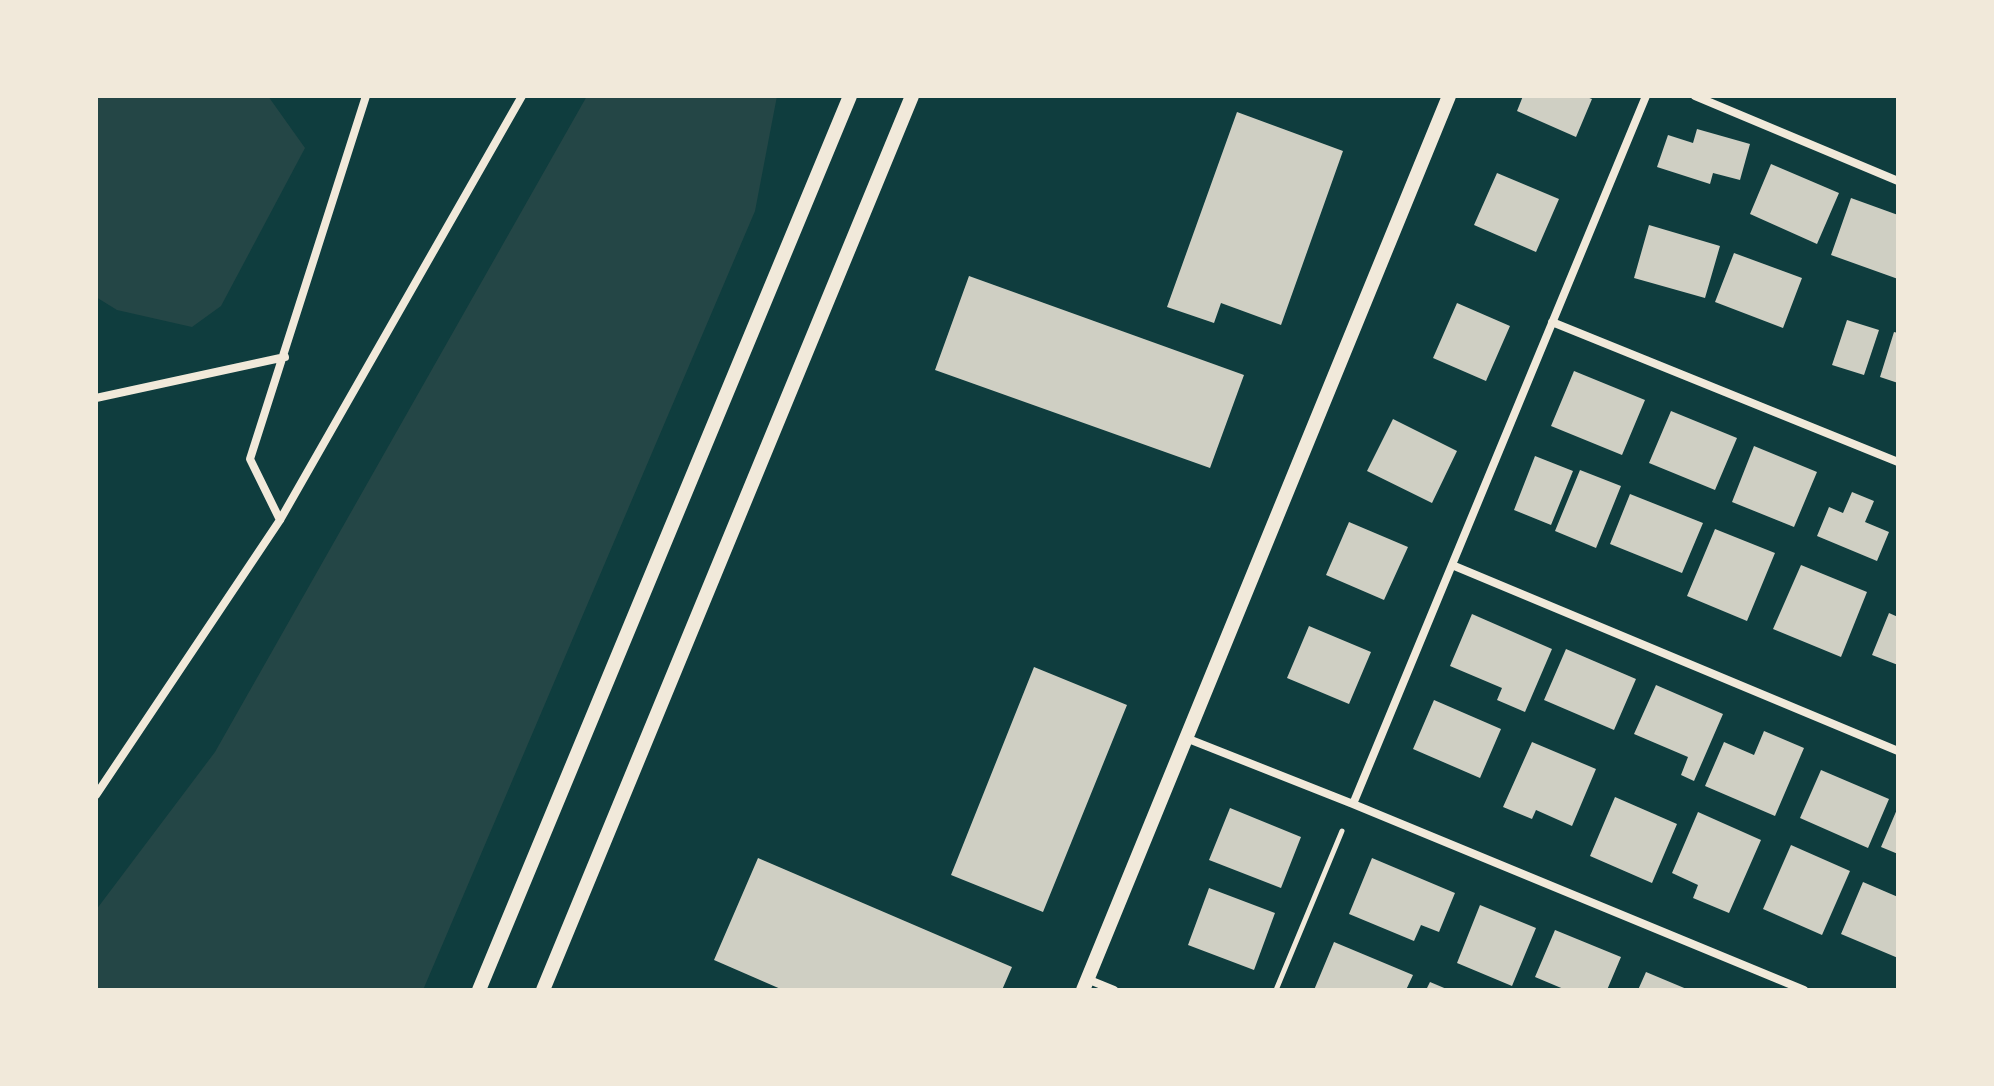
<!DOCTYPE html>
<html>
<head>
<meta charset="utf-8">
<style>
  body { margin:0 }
  #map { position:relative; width:1994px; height:1086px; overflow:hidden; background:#0f3d3e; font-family:Karla,sans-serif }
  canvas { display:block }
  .frame { position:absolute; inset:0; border:98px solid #f1e9da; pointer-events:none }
</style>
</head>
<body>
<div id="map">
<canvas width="1994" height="1086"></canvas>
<div class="frame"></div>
</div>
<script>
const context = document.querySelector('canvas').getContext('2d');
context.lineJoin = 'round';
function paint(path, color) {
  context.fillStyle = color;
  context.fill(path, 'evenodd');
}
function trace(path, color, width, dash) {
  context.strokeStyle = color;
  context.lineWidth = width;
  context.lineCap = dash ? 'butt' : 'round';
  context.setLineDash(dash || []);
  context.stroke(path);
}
const green = new Path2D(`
  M 96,96 L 268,96 L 305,148 L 221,306 L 192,327 L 117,310 L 96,297 Z
  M 587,96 L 777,96 L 755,211 L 423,990 L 96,990 L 96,910 L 215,752 Z`);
const building = new Path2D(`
  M 1523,96 L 1584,96 L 1592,99 L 1576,137 L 1517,111 Z
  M 1237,112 L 1343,151 L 1281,325 L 1221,303 L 1214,323 L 1167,307 Z
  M 1697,129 L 1750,144 L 1740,180 L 1713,173 L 1710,184 L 1657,167 L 1668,135 L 1693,143 Z
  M 1771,164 L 1839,193 L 1817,244 L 1750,214 Z
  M 1497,173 L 1559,199 L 1536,252 L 1474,225 Z
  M 1851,198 L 1898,215 L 1898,279 L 1831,255 Z
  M 1649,225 L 1720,246 L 1705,298 L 1634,278 Z
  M 1734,253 L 1802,278 L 1783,328 L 1715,302 Z
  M 969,276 L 1244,375 L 1210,468 L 935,370 Z
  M 1457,303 L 1510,326 L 1486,381 L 1433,358 Z
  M 1847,320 L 1879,330 L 1864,375 L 1832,365 Z
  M 1894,332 L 1898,333 L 1898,383 L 1880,377 Z
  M 1574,371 L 1645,400 L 1622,455 L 1551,426 Z
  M 1671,411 L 1737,438 L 1715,490 L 1649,463 Z
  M 1393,419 L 1457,451 L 1432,503 L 1367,471 Z
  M 1754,446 L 1817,472 L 1794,527 L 1732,502 Z
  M 1535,456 L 1573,471 L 1551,525 L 1514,510 Z
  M 1580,470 L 1621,486 L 1596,548 L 1555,531 Z
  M 1852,492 L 1874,501 L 1865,522 L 1889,532 L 1877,561 L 1817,536 L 1829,507 L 1843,513 Z
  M 1630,494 L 1703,523 L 1682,573 L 1610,544 Z
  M 1349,522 L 1408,547 L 1384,600 L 1326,575 Z
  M 1715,529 L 1775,553 L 1747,621 L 1687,596 Z
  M 1801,565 L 1867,592 L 1841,657 L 1773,629 Z
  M 1889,613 L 1898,617 L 1898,665 L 1872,655 Z
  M 1472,614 L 1552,649 L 1525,712 L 1497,700 L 1502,688 L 1450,666 Z
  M 1309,626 L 1371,652 L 1349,704 L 1287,678 Z
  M 1566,649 L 1636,679 L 1614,730 L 1544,700 Z
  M 1034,667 L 1127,705 L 1043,912 L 951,875 Z
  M 1656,685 L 1723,714 L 1694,781 L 1681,775 L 1688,757 L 1634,734 Z
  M 1434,700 L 1501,729 L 1480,778 L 1413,749 Z
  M 1764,731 L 1804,748 L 1775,816 L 1705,786 L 1724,742 L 1754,755 Z
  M 1532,742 L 1596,769 L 1572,826 L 1536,810 L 1532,819 L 1503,807 Z
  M 1821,770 L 1889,799 L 1868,848 L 1800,818 Z
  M 1615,797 L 1677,824 L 1652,883 L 1590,856 Z
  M 1898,807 L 1898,854 L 1881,847 Z
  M 1230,808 L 1301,837 L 1281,888 L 1209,860 Z
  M 1698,812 L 1761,840 L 1729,913 L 1693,898 L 1698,885 L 1672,873 Z
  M 1791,845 L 1850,871 L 1822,935 L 1763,909 Z
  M 758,858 L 1012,967 L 1002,990 L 783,990 L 714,960 Z
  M 1372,858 L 1455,893 L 1439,932 L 1421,925 L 1414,941 L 1349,914 Z
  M 1863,882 L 1898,897 L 1898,958 L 1841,934 Z
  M 1209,888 L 1275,913 L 1254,970 L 1188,945 Z
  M 1480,905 L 1536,928 L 1512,986 L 1457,963 Z
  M 1555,930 L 1621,957 L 1607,990 L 1566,990 L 1535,977 Z
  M 1334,942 L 1413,975 L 1406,990 L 1314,990 Z
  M 1646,972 L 1689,990 L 1638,990 Z
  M 1430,982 L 1449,990 L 1426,990 Z`);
const path = new Path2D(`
  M 1276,990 L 1342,831`);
const minor = new Path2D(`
  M 1695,96 L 1898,181
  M 1552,322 L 1898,462
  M 96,398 L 285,357
  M 280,520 L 250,459 L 366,96
  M 1452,565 L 1898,751
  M 1186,738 L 1353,804 L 1646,96
  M 96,795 L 280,520 L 522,96
  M 1353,804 L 1804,990
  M 1087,979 L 1114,990`);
const tertiary = new Path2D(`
  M 479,990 L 850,96
  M 543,990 L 912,96
  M 1083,990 L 1449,96`);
paint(green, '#244646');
paint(building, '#cfcfc3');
trace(path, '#f1e9da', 5);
trace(minor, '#f1e9da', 8);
trace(tertiary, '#f1e9da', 14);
</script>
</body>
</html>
